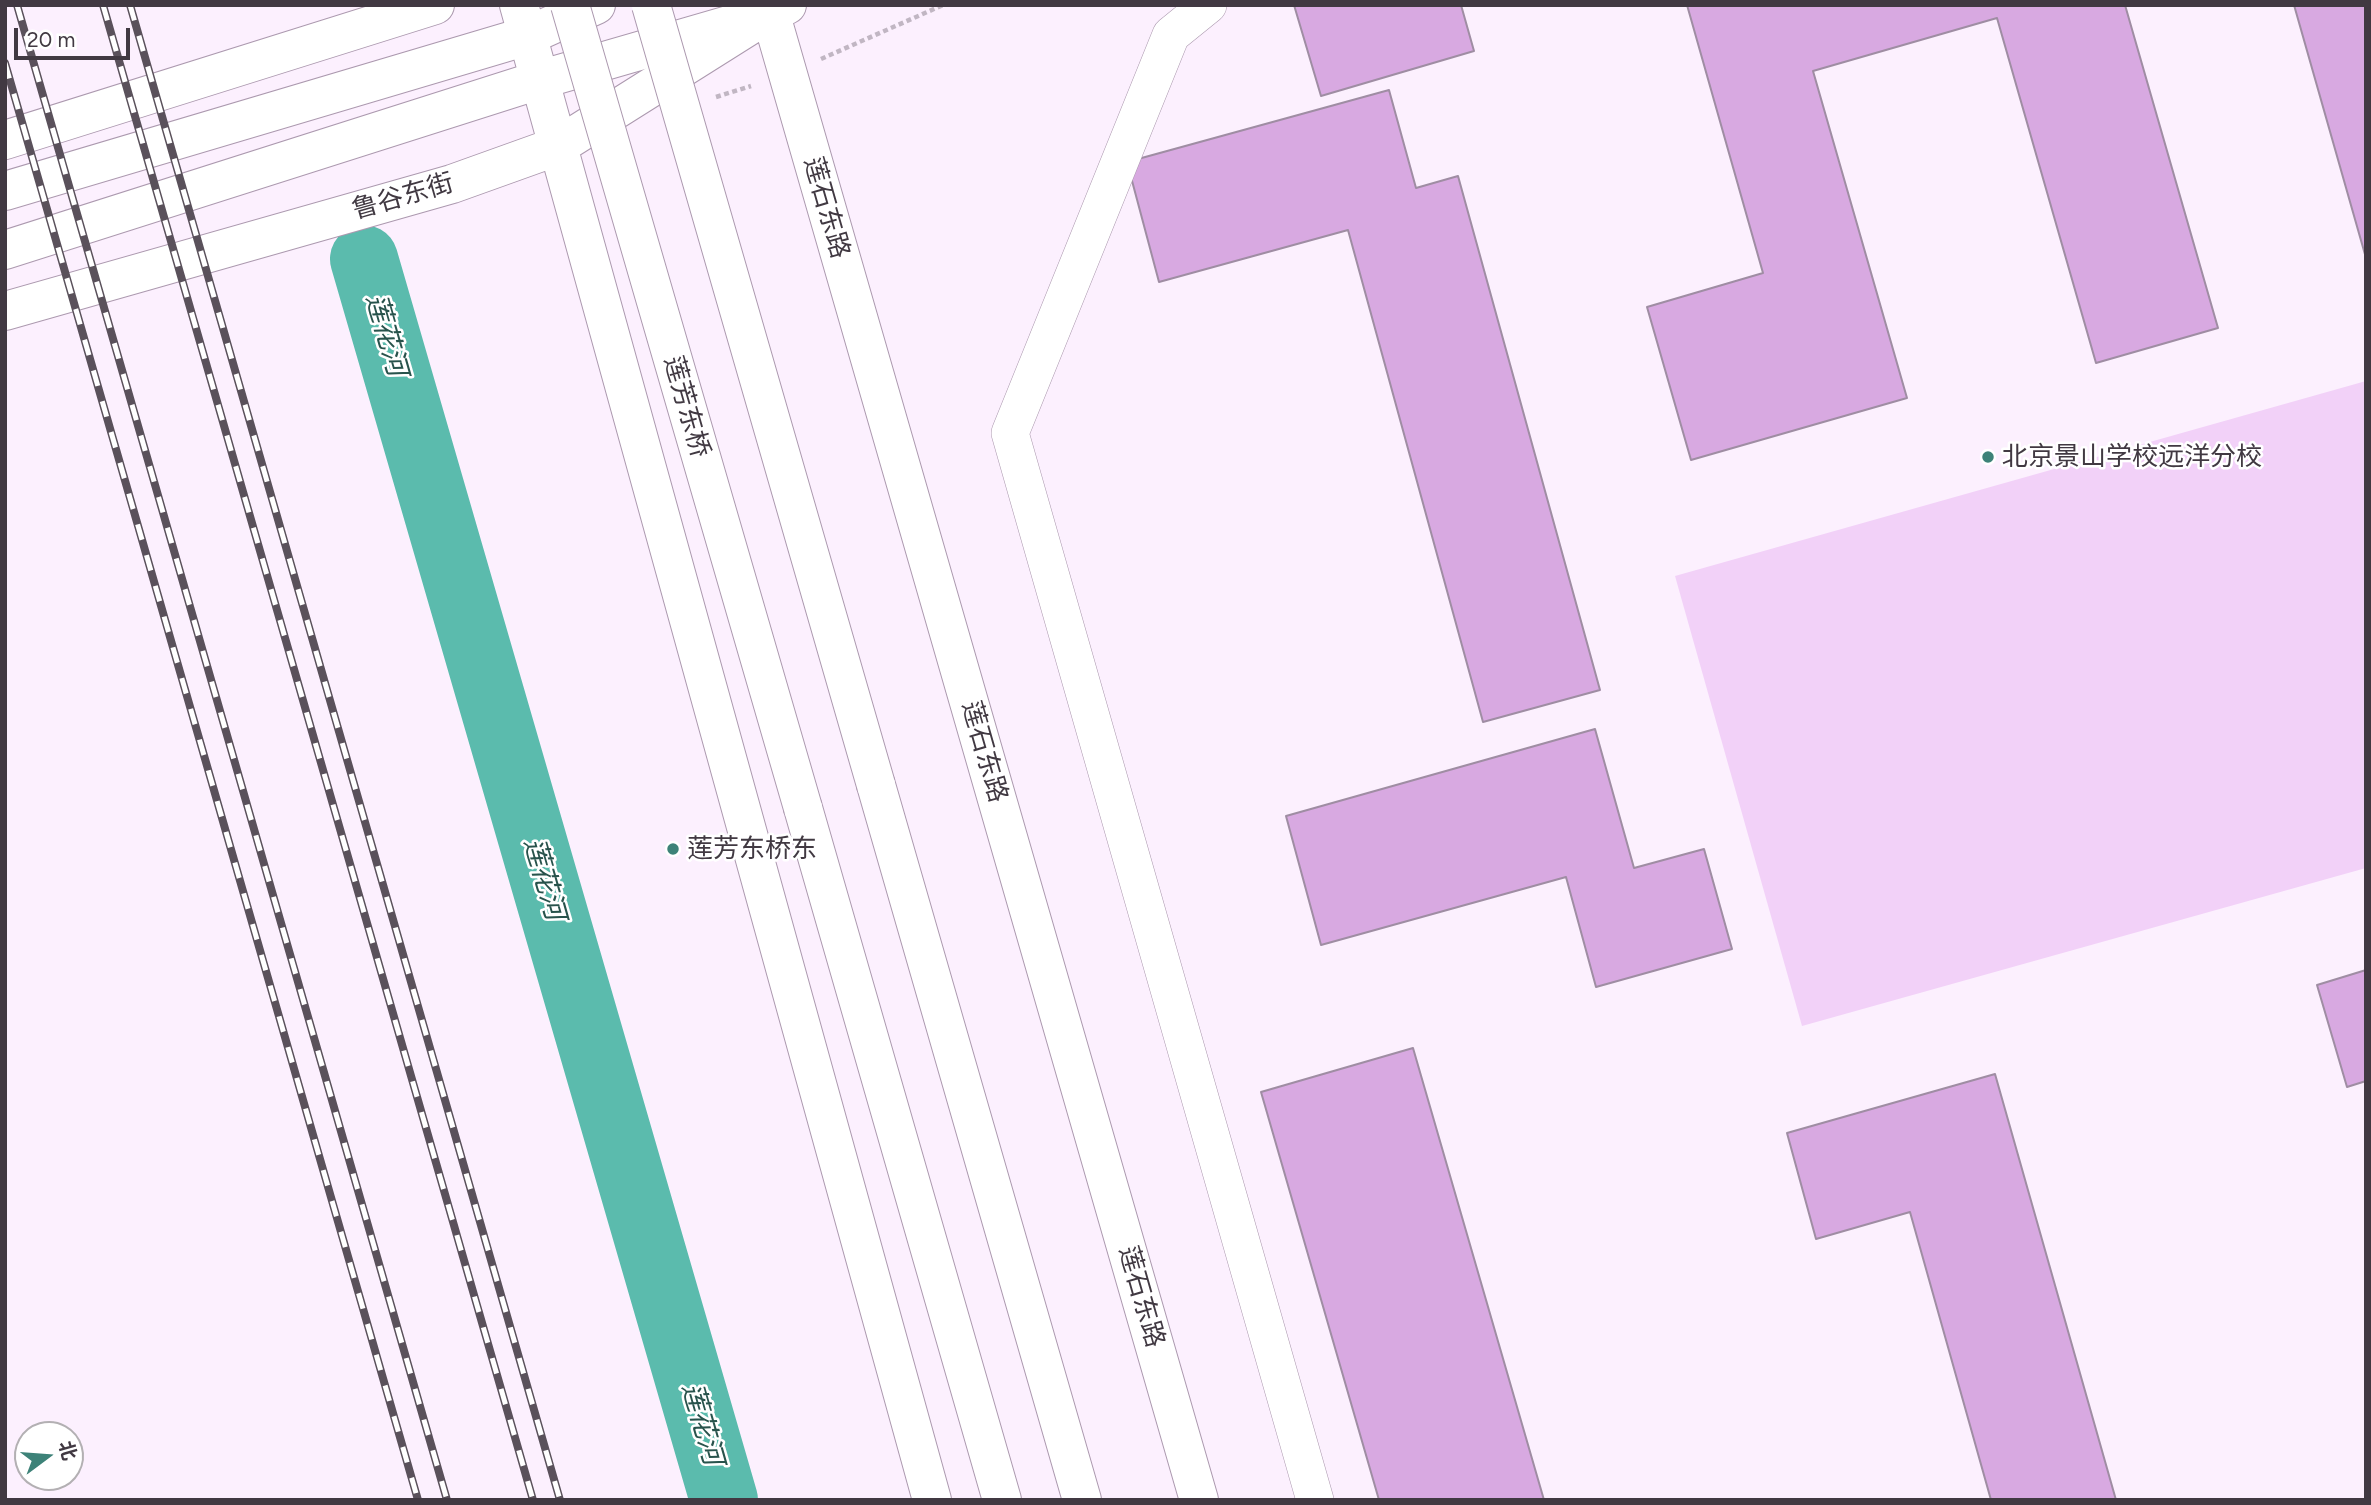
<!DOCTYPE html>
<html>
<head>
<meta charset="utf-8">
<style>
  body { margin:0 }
  #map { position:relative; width:2371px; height:1505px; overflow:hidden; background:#fcf0fe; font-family:Figtree,"Noto Sans SC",sans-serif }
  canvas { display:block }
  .frame { position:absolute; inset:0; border:7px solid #413942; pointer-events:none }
  .north { position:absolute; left:14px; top:1421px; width:70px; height:70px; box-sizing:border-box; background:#fff; border:2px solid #b3b0b3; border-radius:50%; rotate:74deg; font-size:19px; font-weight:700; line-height:28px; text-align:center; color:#413942 }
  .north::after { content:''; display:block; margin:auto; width:24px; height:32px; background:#3d8278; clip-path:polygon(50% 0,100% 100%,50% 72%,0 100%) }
  .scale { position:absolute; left:14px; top:28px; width:116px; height:32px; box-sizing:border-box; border:4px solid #413942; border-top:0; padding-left:9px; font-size:21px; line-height:24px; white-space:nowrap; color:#413942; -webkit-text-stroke:5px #fff; paint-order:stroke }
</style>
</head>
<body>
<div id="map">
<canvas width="2371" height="1505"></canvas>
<div class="frame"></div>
<div class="north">北</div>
<div class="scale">20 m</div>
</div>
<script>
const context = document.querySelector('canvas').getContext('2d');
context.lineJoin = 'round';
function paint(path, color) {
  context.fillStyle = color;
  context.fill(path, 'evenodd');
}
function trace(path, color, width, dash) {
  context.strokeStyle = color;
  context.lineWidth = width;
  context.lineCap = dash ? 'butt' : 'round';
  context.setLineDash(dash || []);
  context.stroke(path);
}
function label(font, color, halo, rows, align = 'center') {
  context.font = font + ' Figtree,"Noto Sans SC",sans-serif';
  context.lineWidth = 5;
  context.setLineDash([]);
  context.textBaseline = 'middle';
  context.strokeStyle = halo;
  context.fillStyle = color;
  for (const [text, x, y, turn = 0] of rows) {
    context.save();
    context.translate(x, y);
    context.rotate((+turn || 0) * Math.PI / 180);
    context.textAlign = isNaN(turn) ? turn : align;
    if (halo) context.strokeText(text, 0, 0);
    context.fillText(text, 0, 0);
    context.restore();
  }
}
const green = new Path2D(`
  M 2366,381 L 2366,868 L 1802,1026 L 1675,576 Z`);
const river = new Path2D(`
  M 364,259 L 724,1500`);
const building = new Path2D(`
  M 1294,5 L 1461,5 L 1474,51 L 1321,96 Z
  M 1687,5 L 2125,5 L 2218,328 L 2096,363 L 1997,18 L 1813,71 L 1907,398 L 1691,460 L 1647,307 L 1763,273 Z
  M 2294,5 L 2366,5 L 2366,258 Z
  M 1389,90 L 1416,188 L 1458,176 L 1600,690 L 1483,722 L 1348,230 L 1159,282 L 1127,162 Z
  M 1595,729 L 1634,868 L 1704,849 L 1732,949 L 1596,987 L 1566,877 L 1321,945 L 1286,816 Z
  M 2366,970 L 2366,1081 L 2347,1087 L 2317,985 Z
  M 1413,1048 L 1544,1500 L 1379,1500 L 1261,1092 Z
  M 1995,1074 L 2116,1500 L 1991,1500 L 1910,1212 L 1816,1239 L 1787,1133 Z`);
const path = new Path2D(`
  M 821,59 L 943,5
  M 716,97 L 751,86`);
const street = new Path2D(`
  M 1208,5 L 1171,35 L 1010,433 L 1315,1500`);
const secondary = new Path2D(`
  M 519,5 L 932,1500
  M 768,5 L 1199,1500
  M 5,140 L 435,5
  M 5,311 L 452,184 L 558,146 L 755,22`);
const primary = new Path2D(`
  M 5,191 L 527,36 L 596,5
  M 5,250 L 539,80 L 770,13 L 787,5`);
const highway = new Path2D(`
  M 876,785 L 1082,1500
  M 803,808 L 1002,1500`);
const rail = new Path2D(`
  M 17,5 L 447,1500
  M 103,5 L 533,1500
  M 130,5 L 560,1500
  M 5,63 L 418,1500`);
const highwayBridge = new Path2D(`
  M 570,5 L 803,808
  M 651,5 L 876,785`);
const markers = [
  [1988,457,7,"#3d8278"],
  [673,849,7,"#3d8278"]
];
const streetNames = [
  ["鲁谷东街",403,197,-16],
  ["莲石东路",826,208,74],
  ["莲芳东桥",686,407,74],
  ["莲石东路",984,752,74],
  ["莲石东路",1141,1297,74]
];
const poiNames = [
  ["北京景山学校远洋分校",2002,457],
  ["莲芳东桥东",687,849]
];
const waterNames = [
  ["莲花河",386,335,74],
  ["莲花河",544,879,74],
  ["莲花河",702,1424,74]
];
paint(green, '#f2d1f8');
trace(river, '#5bbbad', 68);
paint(building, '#d8a9e1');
trace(building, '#9f8da3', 2);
trace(street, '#ac99af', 38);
trace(secondary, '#ac99af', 40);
trace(primary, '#ac99af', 40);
trace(highway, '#ac99af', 40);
trace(path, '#c1b6c3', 4.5, [5, 3.5]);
trace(street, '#fff', 37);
trace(secondary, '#fff', 38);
trace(primary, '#fff', 38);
trace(highway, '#fff', 38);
trace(rail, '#5a515b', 8);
trace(rail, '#fff', 5, [16]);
trace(highwayBridge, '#ac99af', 40, []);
trace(highwayBridge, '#fff', 38);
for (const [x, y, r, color] of markers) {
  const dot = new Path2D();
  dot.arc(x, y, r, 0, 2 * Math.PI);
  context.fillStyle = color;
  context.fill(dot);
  trace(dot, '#fff', 2.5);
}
label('26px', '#413942', '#fff', streetNames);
label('26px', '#413942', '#fff', poiNames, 'left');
label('italic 28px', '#28534c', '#fff', waterNames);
</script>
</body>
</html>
